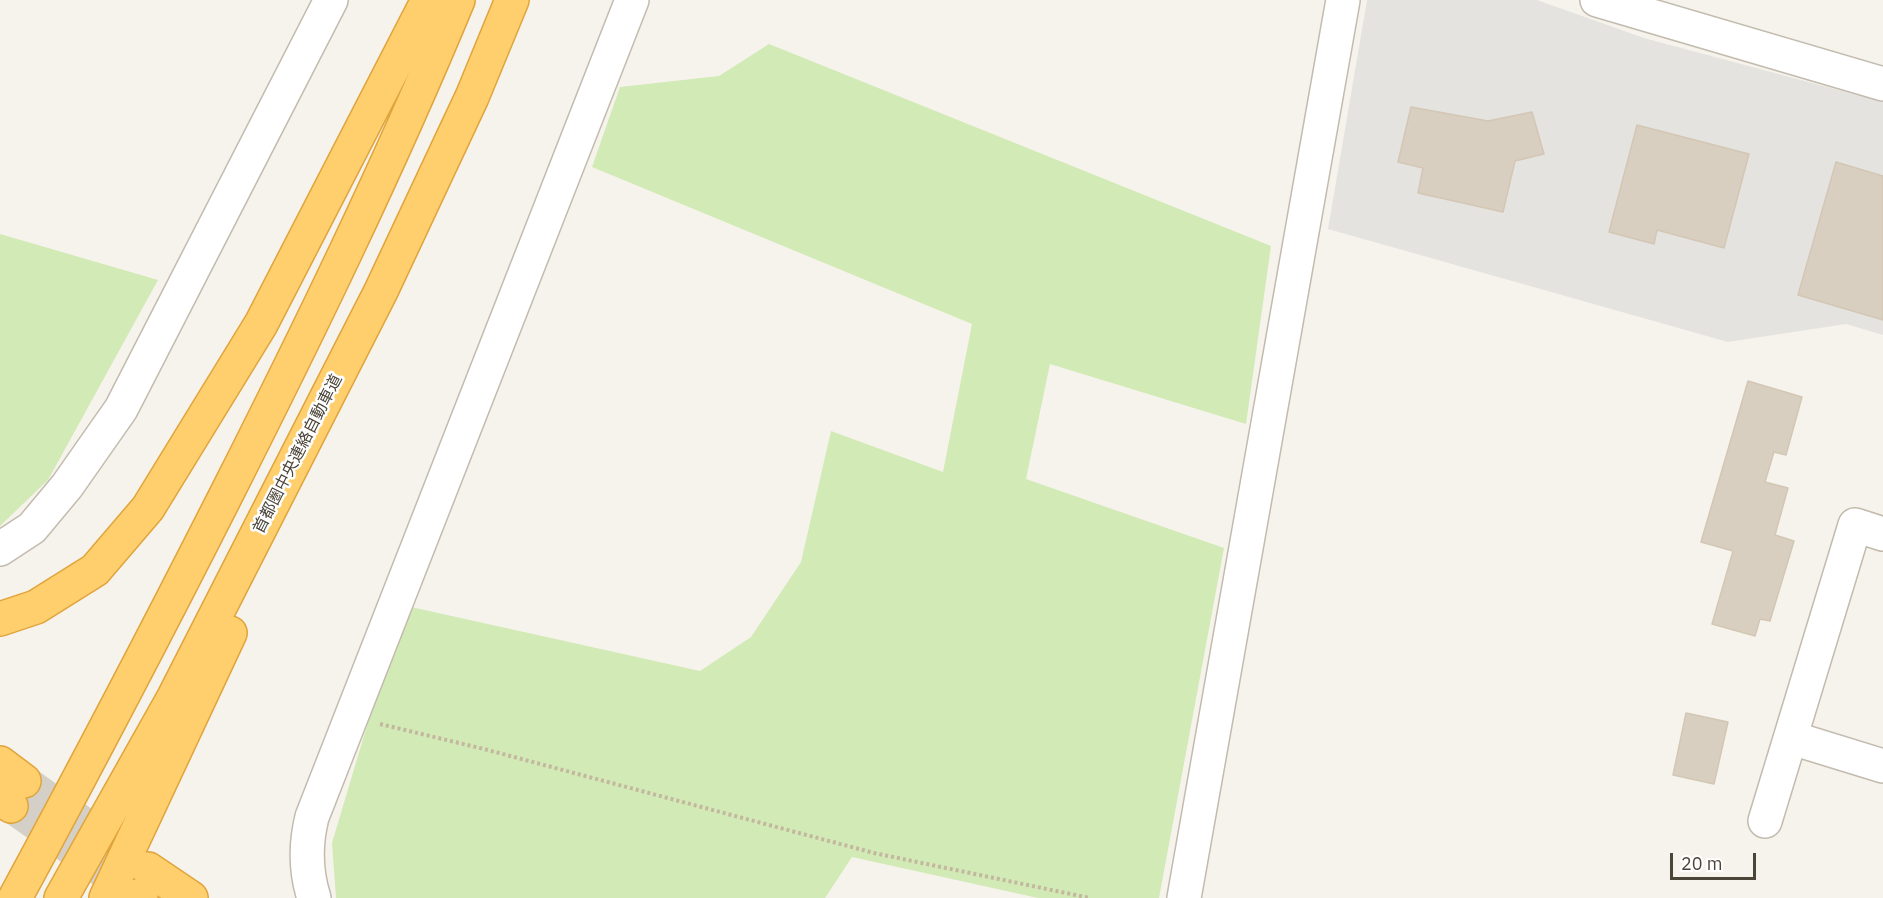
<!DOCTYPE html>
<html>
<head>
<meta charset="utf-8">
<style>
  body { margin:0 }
  #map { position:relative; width:1883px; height:898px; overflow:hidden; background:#f6f3ec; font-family:"IBM Plex Sans",sans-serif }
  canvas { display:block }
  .scale { position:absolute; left:1670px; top:853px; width:86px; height:27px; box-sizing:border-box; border:3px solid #4b4439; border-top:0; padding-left:8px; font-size:18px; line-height:21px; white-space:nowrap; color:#4b4439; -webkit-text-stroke:4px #fff; paint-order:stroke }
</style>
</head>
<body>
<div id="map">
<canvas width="1883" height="898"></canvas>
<div class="scale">20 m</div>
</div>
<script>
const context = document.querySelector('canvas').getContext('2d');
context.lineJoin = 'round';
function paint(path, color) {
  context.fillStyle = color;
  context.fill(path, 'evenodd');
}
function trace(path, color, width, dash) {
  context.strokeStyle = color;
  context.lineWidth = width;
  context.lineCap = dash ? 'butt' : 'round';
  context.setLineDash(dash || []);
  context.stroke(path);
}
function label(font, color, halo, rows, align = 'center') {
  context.font = font + ' "IBM Plex Sans","Noto Sans JP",sans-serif';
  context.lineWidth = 5;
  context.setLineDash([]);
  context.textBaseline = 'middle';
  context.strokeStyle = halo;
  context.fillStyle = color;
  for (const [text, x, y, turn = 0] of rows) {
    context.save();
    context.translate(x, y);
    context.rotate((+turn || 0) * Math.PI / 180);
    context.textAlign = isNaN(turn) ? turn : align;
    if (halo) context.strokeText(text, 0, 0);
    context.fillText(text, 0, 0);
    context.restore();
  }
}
const green = new Path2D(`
  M 769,44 L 1271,246 L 1246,424 L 1050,364 L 1026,479 L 1224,548 L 1159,898 L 1038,898 L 852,857 L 825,898 L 336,898 L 332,843 L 377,692 L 411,607 L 700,671 L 751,637 L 801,562 L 831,431 L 943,472 L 972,324 L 592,167 L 620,87 L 719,76 Z
  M 0,234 L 158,280 L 48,480 L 0,526 Z`);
const parking = new Path2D(`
  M 1367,0 L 1537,0 L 1644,38 L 1883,102 L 1883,335 L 1846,324 L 1728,342 L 1328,229 Z`);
const building = new Path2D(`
  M 1411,107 L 1488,121 L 1532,112 L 1544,154 L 1515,161 L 1503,212 L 1418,193 L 1423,168 L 1398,162 Z
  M 1637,125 L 1749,154 L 1724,248 L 1657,230 L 1654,244 L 1609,232 Z
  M 1836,162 L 1883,176 L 1883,320 L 1798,295 Z
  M 1748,381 L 1802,397 L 1786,455 L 1774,452 L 1765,482 L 1788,488 L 1775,535 L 1794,541 L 1770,621 L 1760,619 L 1755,636 L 1712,624 L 1733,551 L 1701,542 Z
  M 1686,713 L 1728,722 L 1714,784 L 1673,775 Z`);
const highwayTunnel = new Path2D(`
  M 24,781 L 148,869
  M 11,806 L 136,895`);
const path = new Path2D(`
  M 380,724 L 484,749 L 874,853 L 1090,898`);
const minor = new Path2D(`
  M 1597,0 L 1883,84
  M 0,549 L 32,528 L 67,486 L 121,409 L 331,0
  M 1792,738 L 1883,766
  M 1765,821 L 1855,525 L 1883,534
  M 314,898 C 305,870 305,845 312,817 L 632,0
  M 1184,898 L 1343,0`);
const highway = new Path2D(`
  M 0,619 L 36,607 L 95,570 L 148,508 L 261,324 L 428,0
  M 0,763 L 24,781
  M 0,798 L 11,806
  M 148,869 L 191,898
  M 138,896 L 141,898
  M 15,898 C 87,765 157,631 225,497 C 308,333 388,169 458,0
  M 61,898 L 174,697 L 381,291 L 472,97 L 512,0
  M 106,898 L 230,633`);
const streetNames = [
  ["首都圏中央連絡自動車道",298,454,-63]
];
paint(green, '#d2eab5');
paint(parking, '#e5e3e0');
paint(building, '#d8cfc1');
trace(building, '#d3c7b4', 1.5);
trace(highwayTunnel, '#d4d0c8', 33, [33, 16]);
trace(minor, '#c2bbae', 36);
trace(highway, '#e0a43c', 36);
trace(path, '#c4b79f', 4, [3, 3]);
trace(minor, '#fff', 33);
trace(highway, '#ffcf6e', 33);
label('16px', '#4b4439', '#fff', streetNames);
</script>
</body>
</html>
